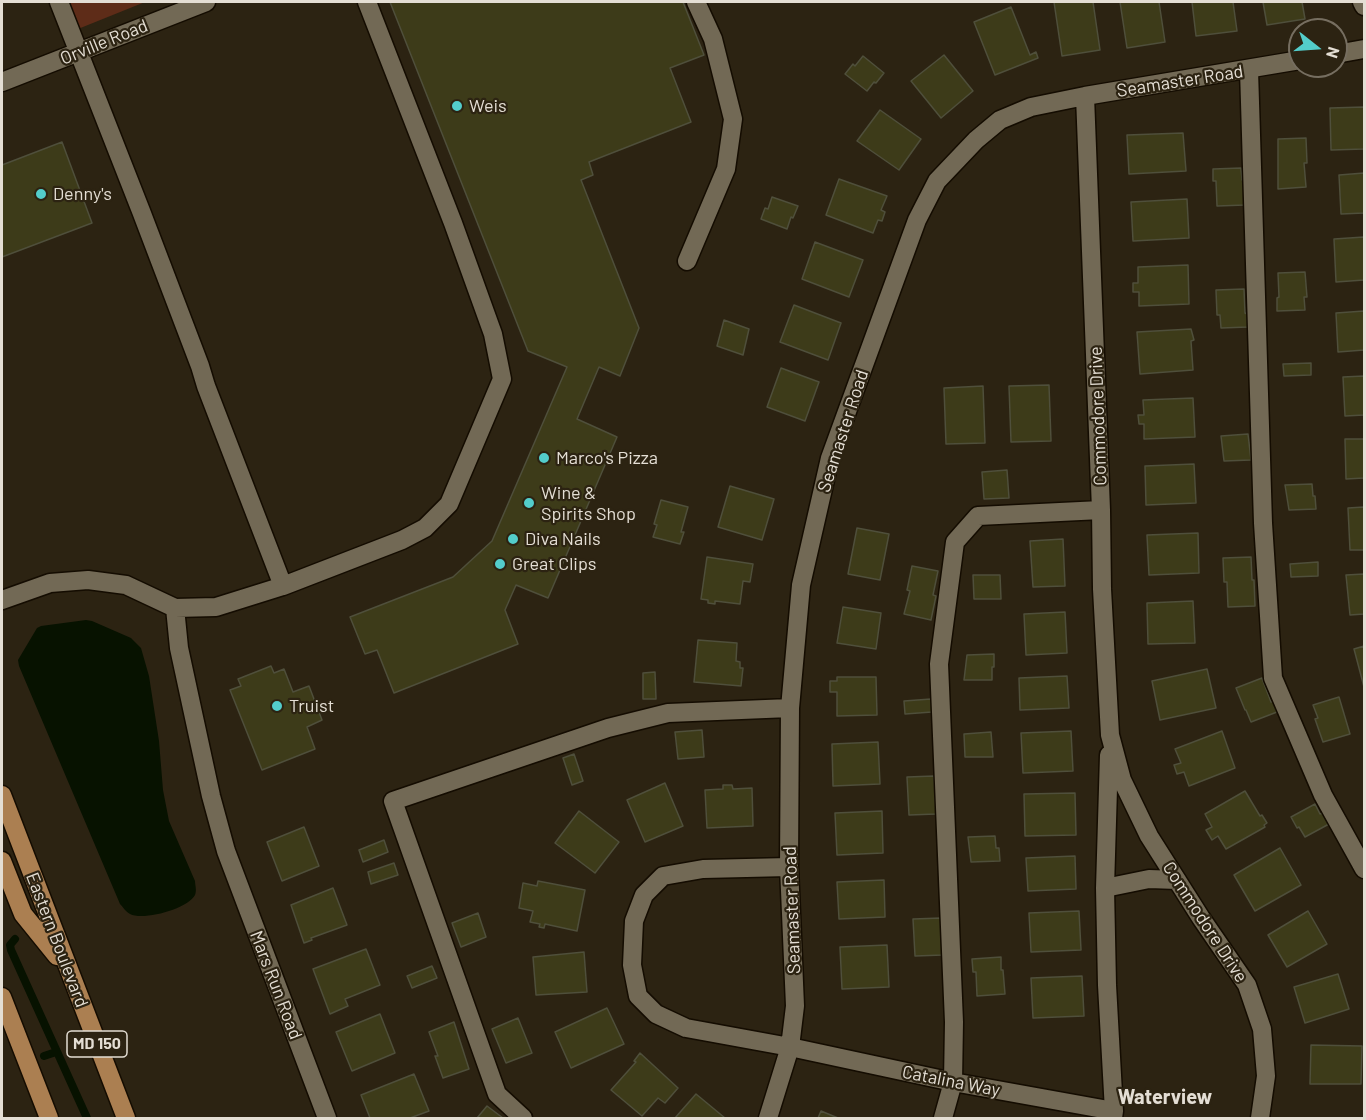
<!DOCTYPE html>
<html>
<head>
<meta charset="utf-8">
<style>
  body { margin:0 }
  #map { position:relative; width:1366px; height:1120px; overflow:hidden; background:#2c2312; font-family:Barlow,sans-serif }
  canvas { display:block }
  .frame { position:absolute; inset:0; border:3px solid #e4ded4; pointer-events:none }
  .north { position:absolute; left:1288px; top:18px; width:60px; height:60px; box-sizing:border-box; background:#2c2312; border:2px solid #766e60; border-radius:50%; rotate:107deg; font-size:16px; font-weight:700; line-height:24px; text-align:center; color:#e4ded4 }
  .north::after { content:''; display:block; margin:auto; width:21px; height:27px; background:#53cdcb; clip-path:polygon(50% 0,100% 100%,50% 72%,0 100%) }
</style>
</head>
<body>
<div id="map">
<canvas width="1366" height="1120"></canvas>
<div class="frame"></div>
<div class="north">N</div>
</div>
<script>
const context = document.querySelector('canvas').getContext('2d');
context.lineJoin = 'round';
function paint(path, color) {
  context.fillStyle = color;
  context.fill(path, 'evenodd');
}
function trace(path, color, width, dash) {
  context.strokeStyle = color;
  context.lineWidth = width;
  context.lineCap = dash ? 'butt' : 'round';
  context.setLineDash(dash || []);
  context.stroke(path);
}
function label(font, color, halo, rows, align = 'center') {
  context.font = font + ' Barlow,sans-serif';
  context.lineWidth = 4.5;
  context.setLineDash([]);
  context.textBaseline = 'middle';
  context.strokeStyle = halo;
  context.fillStyle = color;
  for (const [text, x, y, turn = 0] of rows) {
    context.save();
    context.translate(x, y);
    context.rotate((+turn || 0) * Math.PI / 180);
    context.textAlign = isNaN(turn) ? turn : align;
    if (halo) context.strokeText(text, 0, 0);
    context.fillText(text, 0, 0);
    context.restore();
  }
}
const green = new Path2D(`
  M 64,2 L 145,2 L 73,31 Z`);
const water = new Path2D(`
  M 86,620 L 92,621 L 131,638 L 141,648 L 149,676 L 159,741 L 163,790 L 169,821 L 195,881 C 195,885 197,890 195,895 C 188,909 143,921 130,914 C 126,912 123,907 120,904 L 19,666 L 18,660 L 37,628 L 41,626 Z`);
const stream = new Path2D(`
  M 15,939 L 10,945 L 11,950 L 87,1118
  M 44,1056 L 56,1052`);
const building = new Path2D(`
  M 390,2 L 683,2 L 704,55 L 670,68 L 691,122 L 589,162 L 593,175 L 581,180 L 639,328 L 620,376 L 599,367 L 577,419 L 617,437 L 548,598 L 516,585 L 505,610 L 518,644 L 394,693 L 377,650 L 365,654 L 350,617 L 453,577 L 492,541 L 567,367 L 528,351 Z
  M 1054,2 L 1093,2 L 1100,50 L 1062,56 Z
  M 1120,2 L 1159,2 L 1165,42 L 1127,48 Z
  M 1192,2 L 1233,2 L 1237,31 L 1196,36 Z
  M 1263,2 L 1302,2 L 1305,19 L 1267,25 Z
  M 1011,7 L 1030,55 L 1036,52 L 1038,58 L 995,75 L 974,22 Z
  M 944,55 L 973,91 L 941,118 L 911,81 Z
  M 863,56 L 884,73 L 876,83 L 874,82 L 867,91 L 845,74 L 853,64 L 855,66 Z
  M 1364,107 L 1364,149 L 1331,150 L 1330,108 Z
  M 880,110 L 921,139 L 899,170 L 857,141 Z
  M 1183,133 L 1186,171 L 1129,174 L 1127,135 Z
  M 1306,138 L 1307,163 L 1304,163 L 1306,187 L 1278,189 L 1278,139 Z
  M 62,142 L 92,223 L 2,257 L 2,165 Z
  M 1241,168 L 1242,180 L 1244,180 L 1245,205 L 1217,206 L 1216,181 L 1213,181 L 1213,169 Z
  M 1364,173 L 1364,213 L 1341,214 L 1339,175 Z
  M 839,179 L 887,196 L 881,210 L 885,212 L 882,221 L 878,220 L 873,233 L 826,215 Z
  M 772,197 L 798,206 L 793,218 L 791,217 L 787,229 L 761,219 L 765,208 L 768,209 Z
  M 1187,199 L 1189,238 L 1133,241 L 1131,202 Z
  M 1364,237 L 1364,280 L 1336,282 L 1334,239 Z
  M 815,242 L 863,260 L 849,297 L 802,279 Z
  M 1188,265 L 1189,304 L 1139,306 L 1139,292 L 1133,292 L 1133,283 L 1138,283 L 1138,267 Z
  M 1305,272 L 1307,297 L 1304,297 L 1305,310 L 1277,311 L 1277,298 L 1279,297 L 1278,273 Z
  M 1244,289 L 1245,313 L 1247,314 L 1248,327 L 1221,328 L 1220,315 L 1217,315 L 1216,290 Z
  M 794,305 L 841,323 L 828,360 L 780,342 Z
  M 1364,311 L 1364,350 L 1338,352 L 1336,313 Z
  M 724,320 L 749,329 L 743,355 L 717,346 Z
  M 1191,329 L 1194,340 L 1191,341 L 1193,370 L 1140,374 L 1137,332 Z
  M 1311,363 L 1311,375 L 1284,376 L 1283,364 Z
  M 781,368 L 819,382 L 805,421 L 767,407 Z
  M 1364,376 L 1364,415 L 1345,416 L 1343,377 Z
  M 1049,385 L 1051,441 L 1011,442 L 1009,386 Z
  M 983,386 L 985,443 L 946,444 L 944,388 Z
  M 1193,398 L 1195,437 L 1144,439 L 1144,424 L 1139,424 L 1138,415 L 1144,415 L 1143,400 Z
  M 1248,434 L 1251,460 L 1224,461 L 1221,436 Z
  M 1345,439 L 1364,439 L 1364,478 L 1346,479 Z
  M 1194,464 L 1196,503 L 1146,505 L 1145,466 Z
  M 1007,470 L 1009,498 L 984,499 L 982,472 Z
  M 1312,484 L 1313,496 L 1315,496 L 1316,509 L 1289,510 L 1285,485 Z
  M 730,486 L 774,499 L 762,540 L 718,527 Z
  M 661,500 L 688,507 L 681,532 L 684,532 L 680,544 L 653,537 L 657,525 L 654,524 Z
  M 1364,507 L 1364,550 L 1350,550 L 1348,508 Z
  M 857,528 L 889,534 L 880,580 L 848,574 Z
  M 1198,533 L 1199,573 L 1149,575 L 1147,535 Z
  M 1063,539 L 1065,586 L 1033,587 L 1030,541 Z
  M 707,557 L 753,564 L 750,582 L 743,581 L 740,604 L 715,601 L 715,604 L 708,603 L 708,600 L 701,599 Z
  M 1251,557 L 1252,580 L 1254,580 L 1255,606 L 1228,607 L 1227,582 L 1224,582 L 1223,558 Z
  M 1318,562 L 1318,576 L 1291,577 L 1290,564 Z
  M 912,566 L 938,571 L 933,595 L 936,596 L 931,620 L 904,614 L 910,591 L 907,590 Z
  M 1364,574 L 1364,614 L 1350,615 L 1346,575 Z
  M 973,575 L 1000,575 L 1001,599 L 974,599 Z
  M 1193,601 L 1195,643 L 1148,644 L 1147,603 Z
  M 843,607 L 881,613 L 876,649 L 837,643 Z
  M 1065,612 L 1067,653 L 1026,655 L 1024,614 Z
  M 698,640 L 737,643 L 736,661 L 740,662 L 740,668 L 743,668 L 741,686 L 694,682 Z
  M 1364,646 L 1364,687 L 1354,649 Z
  M 994,654 L 994,667 L 992,667 L 992,680 L 964,680 L 967,655 Z
  M 271,666 L 274,673 L 284,669 L 293,692 L 309,686 L 322,720 L 307,727 L 315,749 L 262,770 L 230,690 L 241,686 L 238,679 Z
  M 1207,669 L 1216,708 L 1160,720 L 1152,681 Z
  M 655,672 L 656,699 L 643,699 L 643,673 Z
  M 1067,676 L 1069,708 L 1020,710 L 1019,678 Z
  M 837,677 L 876,677 L 877,715 L 837,716 L 837,692 L 830,692 L 830,681 L 837,681 Z
  M 1262,678 L 1271,702 L 1273,701 L 1277,712 L 1251,722 L 1246,710 L 1245,710 L 1236,688 Z
  M 1339,697 L 1350,734 L 1323,742 L 1315,719 L 1318,718 L 1313,705 Z
  M 931,699 L 932,712 L 905,714 L 904,701 Z
  M 702,730 L 704,757 L 678,759 L 675,732 Z
  M 1071,731 L 1073,771 L 1023,773 L 1021,733 Z
  M 1222,731 L 1235,768 L 1189,786 L 1184,772 L 1177,774 L 1174,765 L 1181,763 L 1175,749 Z
  M 991,732 L 993,757 L 965,757 L 964,734 Z
  M 878,742 L 880,784 L 833,786 L 832,744 Z
  M 574,754 L 583,781 L 572,785 L 563,758 Z
  M 934,776 L 936,814 L 909,815 L 907,777 Z
  M 665,783 L 683,826 L 645,842 L 627,800 Z
  M 723,785 L 732,785 L 733,789 L 752,788 L 753,826 L 707,828 L 705,790 L 723,789 Z
  M 1245,791 L 1260,816 L 1262,815 L 1267,823 L 1264,825 L 1265,827 L 1226,849 L 1218,836 L 1212,840 L 1206,830 L 1212,827 L 1205,814 Z
  M 1075,793 L 1076,835 L 1025,836 L 1024,794 Z
  M 1315,804 L 1320,814 L 1323,813 L 1329,824 L 1305,837 L 1299,827 L 1297,828 L 1291,817 Z
  M 579,811 L 619,842 L 595,873 L 555,843 Z
  M 882,811 L 883,853 L 837,855 L 835,813 Z
  M 304,827 L 319,866 L 282,881 L 267,842 Z
  M 995,836 L 996,848 L 999,848 L 1000,861 L 971,862 L 968,837 Z
  M 384,840 L 388,852 L 363,862 L 359,850 Z
  M 1280,848 L 1301,885 L 1255,911 L 1234,875 Z
  M 1075,856 L 1076,889 L 1028,891 L 1026,858 Z
  M 394,863 L 398,875 L 371,884 L 368,872 Z
  M 884,880 L 885,917 L 839,919 L 837,882 Z
  M 538,881 L 585,890 L 577,931 L 545,924 L 544,928 L 539,927 L 540,924 L 530,922 L 533,911 L 519,908 L 523,883 L 537,886 Z
  M 333,888 L 347,925 L 311,938 L 312,940 L 304,943 L 291,905 Z
  M 1079,911 L 1081,950 L 1031,952 L 1029,913 Z
  M 1308,911 L 1327,944 L 1287,967 L 1268,935 Z
  M 478,913 L 486,937 L 461,947 L 452,923 Z
  M 941,918 L 943,955 L 915,956 L 913,919 Z
  M 887,945 L 889,987 L 842,989 L 840,947 Z
  M 366,949 L 380,985 L 345,999 L 348,1006 L 330,1014 L 313,969 Z
  M 584,952 L 587,992 L 536,995 L 533,957 Z
  M 1001,957 L 1001,970 L 1003,970 L 1005,994 L 977,996 L 976,972 L 973,972 L 972,959 Z
  M 432,966 L 437,978 L 412,988 L 407,976 Z
  M 1338,974 L 1349,1009 L 1305,1023 L 1294,987 Z
  M 1082,976 L 1084,1016 L 1033,1018 L 1031,978 Z
  M 607,1008 L 624,1044 L 571,1068 L 555,1032 Z
  M 380,1014 L 395,1053 L 352,1071 L 336,1032 Z
  M 518,1018 L 532,1053 L 506,1063 L 492,1029 Z
  M 454,1022 L 469,1069 L 443,1078 L 435,1056 L 438,1056 L 429,1032 Z
  M 1311,1045 L 1362,1046 L 1361,1084 L 1310,1084 Z
  M 640,1053 L 678,1088 L 665,1103 L 658,1098 L 642,1116 L 611,1090 L 636,1062 L 634,1061 Z
  M 414,1074 L 429,1111 L 410,1118 L 370,1118 L 361,1095 Z
  M 696,1094 L 725,1118 L 675,1118 Z
  M 487,1106 L 503,1118 L 477,1118 Z
  M 821,1111 L 838,1118 L 818,1118 Z`);
const minor = new Path2D(`
  M 1362,2 L 1364,6
  M 1336,54 L 1364,49
  M 1249,70 L 1263,523 L 1273,678 L 1323,795 L 1364,869
  M 2,82 L 206,2
  M 1085,96 L 1101,510 L 1102,589 L 1110,735 L 1122,780 L 1149,836 L 1201,918 L 1247,985 L 1262,1029 L 1266,1076 L 1260,1118
  M 687,261 L 726,169 L 733,119 L 713,39 L 696,2
  M 283,586 L 402,540 L 425,528 L 449,504 L 502,379 L 493,334 L 453,223 L 367,2
  M 2,600 L 50,583 L 88,580 L 126,585 L 175,608 L 216,607 L 283,586 L 206,386 L 200,366 L 141,211 L 59,2
  M 175,608 L 179,648 L 211,796 L 226,851 L 327,1118
  M 1109,755 L 1105,888 L 1107,985 L 1114,1111 L 1113,1118
  M 789,867 L 703,869 L 663,876 L 644,895 L 634,921 L 632,965 L 638,996 L 656,1014 L 686,1028 L 790,1047 L 953,1082 L 1114,1111
  M 1105,888 L 1149,879 L 1177,880
  M 523,1118 L 497,1094 L 393,801 L 608,728 L 668,713 L 790,708
  M 768,1118 L 790,1047 L 795,1006 L 789,867 L 790,708 L 801,585 L 830,458 L 917,220 L 937,181 L 976,140 L 1000,120 L 1031,107 L 1085,96 L 1300,60
  M 943,1118 L 953,1082 L 954,1022 L 939,664 L 955,542 L 978,516 L 1101,510`);
const major = new Path2D(`
  M 2,795 L 126,1118
  M 2,861 L 23,914 L 57,956
  M 2,997 L 49,1118`);
const markers = [
  [457,106,6,"#53cdcb"],
  [41,194,6,"#53cdcb"],
  [544,458,6,"#53cdcb"],
  [529,503,6,"#53cdcb"],
  [513,539,6,"#53cdcb"],
  [500,564,6,"#53cdcb"],
  [277,706,6,"#53cdcb"]
];
const shields = [
  [97,1044,60]
];
const shieldNames = [
  ["MD 150",97,1044]
];
const streetNames = [
  ["Orville Road",104,42,-22],
  ["Seamaster Road",1180,81,-9],
  ["Commodore Drive",1098,416,-92],
  ["Seamaster Road",843,431,-72],
  ["Seamaster Road",792,910,-92],
  ["Commodore Drive",1205,922,57],
  ["Eastern Boulevard",57,940,69],
  ["Mars Run Road",276,985,69],
  ["Catalina Way",951,1081,11]
];
const poiNames = [
  ["Weis",469,106],
  ["Denny's",53,194],
  ["Marco's Pizza",556,458],
  ["Wine &",541,493],
  ["Spirits Shop",541,514],
  ["Diva Nails",525,539],
  ["Great Clips",512,564],
  ["Truist",289,706]
];
const neighbourhoodNames = [
  ["Waterview",1165,1097]
];
paint(green, '#5e2c18');
paint(water, '#071200');
trace(stream, '#071200', 8);
paint(building, '#3d3b19');
trace(building, '#4f4f3b', 1.5);
trace(minor, '#140c01', 21);
trace(major, '#140c01', 21);
trace(minor, '#726955', 18);
trace(major, '#ab7f51', 18);
for (const [x, y, r, color] of markers) {
  const dot = new Path2D();
  dot.arc(x, y, r, 0, 2 * Math.PI);
  context.fillStyle = color;
  context.fill(dot);
  trace(dot, '#2c2312', 2);
}
for (const [x, y, w] of shields) {
  const box = new Path2D();
  box.roundRect(x - w / 2, y - 13, w, 26, 4.5);
  context.fillStyle = '#2c2312';
  context.fill(box);
  trace(box, '#e4ded4', 1.5);
}
label('bold 16px', '#e4ded4', null, shieldNames);
label('18px', '#e4ded4', '#2c2312', streetNames);
label('18px', '#e4ded4', '#2c2312', poiNames, 'left');
label('bold 20px', '#e4ded4', '#2c2312', neighbourhoodNames);
</script>
</body>
</html>
